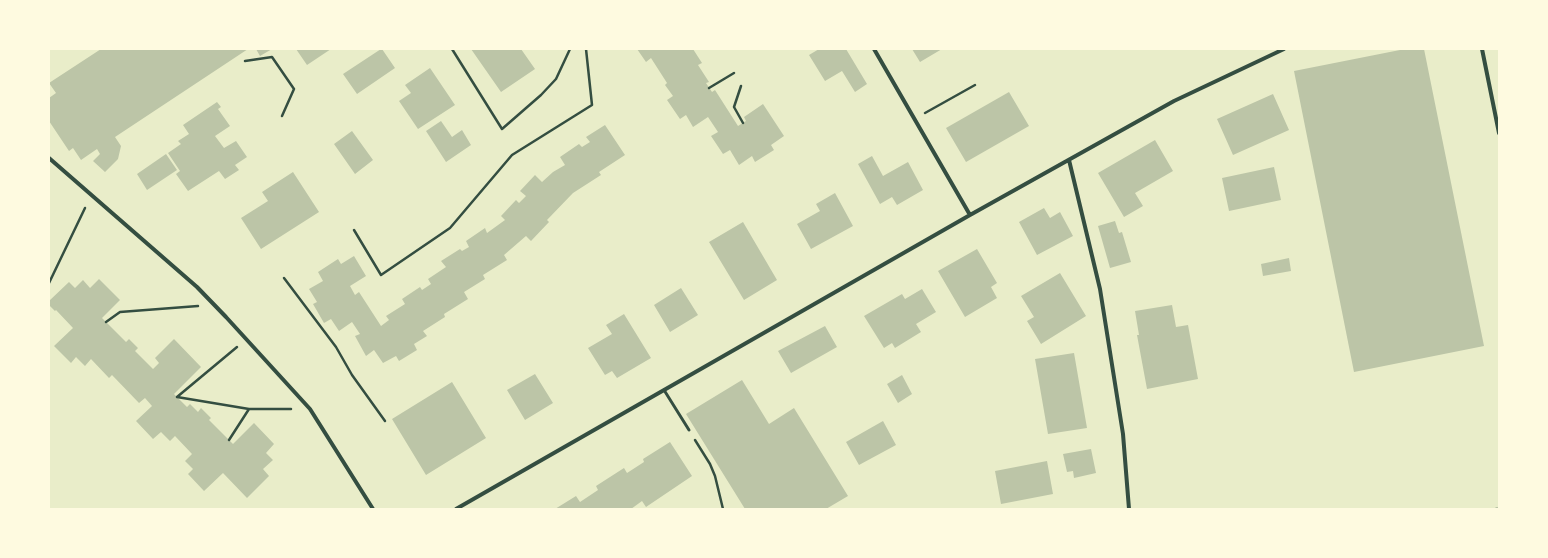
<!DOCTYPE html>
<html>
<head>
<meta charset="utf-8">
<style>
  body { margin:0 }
  #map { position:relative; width:1548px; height:558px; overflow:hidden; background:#e9edc9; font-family:"Noto Sans",sans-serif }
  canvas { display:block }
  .frame { position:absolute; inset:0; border:50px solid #fefae0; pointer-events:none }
</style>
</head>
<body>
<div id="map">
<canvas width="1548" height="558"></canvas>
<div class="frame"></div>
</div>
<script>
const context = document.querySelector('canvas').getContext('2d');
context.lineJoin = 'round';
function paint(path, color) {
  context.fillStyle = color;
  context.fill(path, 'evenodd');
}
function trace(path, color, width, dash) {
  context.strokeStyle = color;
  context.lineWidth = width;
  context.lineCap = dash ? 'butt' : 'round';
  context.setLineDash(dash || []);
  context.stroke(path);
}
const building = new Path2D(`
  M 101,49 L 248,49 L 115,137 L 121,146 L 118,159 L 105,172 L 93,161 L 100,154 L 97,149 L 81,160 L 73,148 L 69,151 L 49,121 L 49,98 L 56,93 L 49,83 Z
  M 256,49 L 272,49 L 260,56 Z
  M 296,49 L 331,49 L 307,65 Z
  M 381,49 L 382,49 L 395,68 L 357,94 L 343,74 Z
  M 471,49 L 521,49 L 535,69 L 501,92 Z
  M 637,49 L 693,49 L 702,63 L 698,65 L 709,82 L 706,83 L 712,92 L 715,90 L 738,126 L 746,121 L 744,117 L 763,104 L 784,136 L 771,145 L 774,150 L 755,162 L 752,156 L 739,165 L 730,150 L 723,154 L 711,136 L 718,132 L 708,117 L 693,127 L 686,115 L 680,119 L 667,100 L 673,96 L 665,85 L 667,83 L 651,58 L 646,62 Z
  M 819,49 L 846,49 L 867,84 L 855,92 L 842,71 L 825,81 L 809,55 Z
  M 912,49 L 942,49 L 920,62 Z
  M 1405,49 L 1424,49 L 1484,346 L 1354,372 L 1294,71 Z
  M 430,68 L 455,105 L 418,129 L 399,101 L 411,93 L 405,85 Z
  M 1009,92 L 1029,126 L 966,162 L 946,128 Z
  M 1273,94 L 1289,130 L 1233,155 L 1217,119 Z
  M 217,102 L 221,107 L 218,109 L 230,126 L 215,136 L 224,148 L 236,141 L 247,157 L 235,165 L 239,170 L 225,179 L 219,171 L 188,191 L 176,174 L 180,171 L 168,153 L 181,144 L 178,141 L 189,134 L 183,125 Z
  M 441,121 L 452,137 L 462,130 L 471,145 L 446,162 L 426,131 Z
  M 605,125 L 625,155 L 599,172 L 601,175 L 573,193 L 547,220 L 549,222 L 531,241 L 526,236 L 504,255 L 507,260 L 483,275 L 485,279 L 464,292 L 468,299 L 444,314 L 445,317 L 423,331 L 427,336 L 414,344 L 417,350 L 399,361 L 396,356 L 383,363 L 374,350 L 366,356 L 355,336 L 360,334 L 352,322 L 339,331 L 331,319 L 324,323 L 313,304 L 317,302 L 309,289 L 323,281 L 318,272 L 338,259 L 341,264 L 354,256 L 366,276 L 350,286 L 355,295 L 359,292 L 381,326 L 389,320 L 386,316 L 405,304 L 402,299 L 420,287 L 422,290 L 431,284 L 428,279 L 446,267 L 441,261 L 460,249 L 462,251 L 469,247 L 466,241 L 485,228 L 487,233 L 505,220 L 501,216 L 516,200 L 519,203 L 526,196 L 520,191 L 535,175 L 542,182 L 553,172 L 565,165 L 560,157 L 579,144 L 582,147 L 590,142 L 586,137 Z
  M 352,131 L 373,160 L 355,174 L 334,144 Z
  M 1155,140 L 1173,171 L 1135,193 L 1143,206 L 1124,217 L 1098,173 Z
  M 166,154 L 177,170 L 147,190 L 137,174 Z
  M 872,156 L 883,176 L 908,162 L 923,190 L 897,205 L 892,197 L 880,204 L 858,164 Z
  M 1274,167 L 1281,200 L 1229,211 L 1222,178 Z
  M 293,172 L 319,212 L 261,249 L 241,218 L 268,201 L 262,192 Z
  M 835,193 L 853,226 L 811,249 L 797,224 L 820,211 L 816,204 Z
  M 1044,208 L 1050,218 L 1060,212 L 1073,236 L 1037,255 L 1019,222 Z
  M 1115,221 L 1119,233 L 1122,232 L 1131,262 L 1110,268 L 1098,226 Z
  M 743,222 L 777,280 L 744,300 L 709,242 Z
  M 977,249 L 997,283 L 991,287 L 997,298 L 965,317 L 938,271 Z
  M 1289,258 L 1291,271 L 1263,276 L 1261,264 Z
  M 1060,273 L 1086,316 L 1041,344 L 1027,321 L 1034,317 L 1021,296 Z
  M 99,279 L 120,300 L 102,318 L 126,342 L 129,339 L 138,348 L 135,351 L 153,369 L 159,363 L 155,358 L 174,339 L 201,367 L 174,394 L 187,407 L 190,404 L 198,412 L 201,408 L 211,418 L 209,420 L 233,444 L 254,423 L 274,444 L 266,453 L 273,460 L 263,469 L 269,476 L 247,498 L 223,473 L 204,491 L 188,474 L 193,469 L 185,461 L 192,454 L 175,436 L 170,441 L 161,432 L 153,439 L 136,421 L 152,406 L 145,398 L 139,403 L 112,375 L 109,378 L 91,359 L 85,366 L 76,357 L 71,363 L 54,346 L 73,328 L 56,310 L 55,311 L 49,305 L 49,301 L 69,282 L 75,288 L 83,280 L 90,288 Z
  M 681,288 L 698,315 L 670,332 L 654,305 Z
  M 922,289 L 936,312 L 916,324 L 921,332 L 895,348 L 892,343 L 884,348 L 864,316 L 902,294 L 905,299 Z
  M 1172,305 L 1176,327 L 1188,325 L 1198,379 L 1147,389 L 1137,335 L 1139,335 L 1135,311 Z
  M 624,314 L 651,358 L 617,378 L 612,371 L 605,375 L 588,348 L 612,334 L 606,325 Z
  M 825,326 L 837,347 L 791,373 L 778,351 Z
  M 1074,353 L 1087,428 L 1048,434 L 1035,359 Z
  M 535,374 L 553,403 L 525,420 L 507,390 Z
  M 902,375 L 912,394 L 898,403 L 887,384 Z
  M 742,380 L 769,424 L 794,408 L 848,496 L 826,509 L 745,509 L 686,414 Z
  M 452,382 L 486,438 L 426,475 L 392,419 Z
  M 883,421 L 896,445 L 859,465 L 846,442 Z
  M 670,442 L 692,476 L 646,507 L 642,501 L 631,509 L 555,509 L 576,496 L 580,502 L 598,490 L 596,486 L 624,468 L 627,473 L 644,462 L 643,459 Z
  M 1091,449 L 1096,473 L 1074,478 L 1073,471 L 1067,472 L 1063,454 Z
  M 1047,461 L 1053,494 L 1001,504 L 995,471 Z`);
const path = new Path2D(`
  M 452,49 L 502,129 L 541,95 L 556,79 L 570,49
  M 245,61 L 272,57 L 294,89 L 282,116
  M 741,86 L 734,107 L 743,123
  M 709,88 L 734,73
  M 925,113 L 975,85
  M 354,230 L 381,275 L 450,228 L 512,155 L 592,105 L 586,49
  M 284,278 L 336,347 L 352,375 L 385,421
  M 49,283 L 85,208
  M 106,322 L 120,312 L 198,306
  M 177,397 L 237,347
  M 177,397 L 249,409
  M 229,440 L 249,409 L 291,409
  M 695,440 L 710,464 L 715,476 L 723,509
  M 1496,509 L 1499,509`);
const service = new Path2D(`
  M 664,390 L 689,430`);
const minor = new Path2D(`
  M 874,49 L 970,215
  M 1482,49 L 1499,133
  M 49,158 L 197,287 L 226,317 L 310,409 L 373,509
  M 1069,160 L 1100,289 L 1123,434 L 1129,509
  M 456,509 L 970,215 L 1174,101 L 1284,49`);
paint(building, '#bcc5a7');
trace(path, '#344e41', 2.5);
trace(service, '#344e41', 3);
trace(minor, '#344e41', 4);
</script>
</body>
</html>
